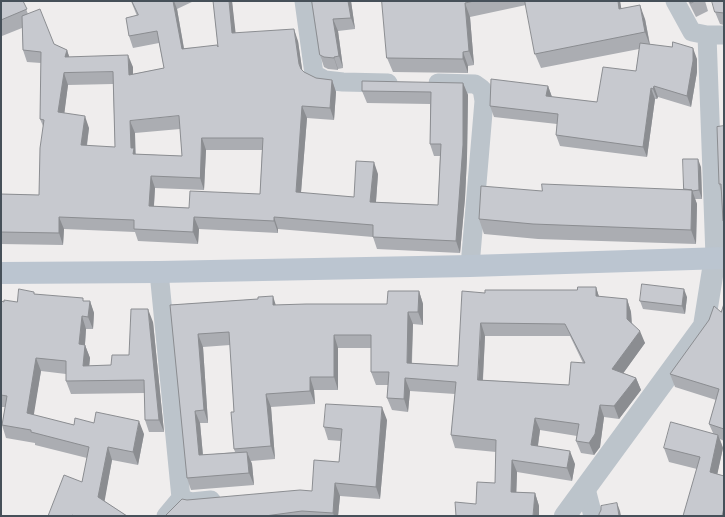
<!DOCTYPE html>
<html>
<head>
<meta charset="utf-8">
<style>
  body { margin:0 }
  #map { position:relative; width:725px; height:517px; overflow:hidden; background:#efeded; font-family:"Source Sans 3",sans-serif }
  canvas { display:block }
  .frame { position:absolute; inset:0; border:2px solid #465059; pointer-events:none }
</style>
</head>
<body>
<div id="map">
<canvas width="725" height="517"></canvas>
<div class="frame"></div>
</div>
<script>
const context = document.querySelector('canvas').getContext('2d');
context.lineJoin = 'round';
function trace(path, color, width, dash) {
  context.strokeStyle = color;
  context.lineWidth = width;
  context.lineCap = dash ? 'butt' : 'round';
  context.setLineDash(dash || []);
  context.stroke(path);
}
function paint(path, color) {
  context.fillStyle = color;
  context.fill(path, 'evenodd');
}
const minor = new Path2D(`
  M 304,1 L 314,74 L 325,80 L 343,82 L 388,83
  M 675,1 L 692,32 L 707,35 L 724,35
  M 707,35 L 715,257
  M 438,83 L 475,84 L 482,89 L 484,101 L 470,266
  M 159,272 L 181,498 L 191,502 L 211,500
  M 586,489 L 593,516
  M 166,516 L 181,498`);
const tertiary = new Path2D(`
  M 565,516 L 704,326 L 715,257`);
const secondary = new Path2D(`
  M 1,273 L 159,272 L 470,266 L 724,258`);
const wall = new Path2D(`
  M 1,1 L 23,1 L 28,14 L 54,44 L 67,50 L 69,57 L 133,67 L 133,74 L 164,68 L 159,43 L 133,48 L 129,36 L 137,16 L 131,1 L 194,1 L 177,9 L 184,48 L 218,47 L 213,1 L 232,1 L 235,33 L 298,41 L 302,70 L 304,72 L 316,78 L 332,80 L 336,92 L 334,120 L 307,118 L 301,193 L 354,197 L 378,174 L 376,202 L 438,205 L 440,156 L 434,156 L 430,144 L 430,104 L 367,103 L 362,91 L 463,83 L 468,95 L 467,157 L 465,198 L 460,253 L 377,249 L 373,237 L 278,229 L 278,233 L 199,229 L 198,244 L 138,241 L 135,232 L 64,229 L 63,245 L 1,244 L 1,194 L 39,195 L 43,126 L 40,119 L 41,63 L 27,62 L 23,50 L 22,28 L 2,36 L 1,34 ZM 113,84 L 115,147 L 87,146 L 89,128 L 64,113 L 68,85 ZM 180,129 L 182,156 L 136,154 L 135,133 ZM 206,150 L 262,150 L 260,194 L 189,208 L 154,206 L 155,188 L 204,190 Z
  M 312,1 L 351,1 L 355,29 L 338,31 L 343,68 L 338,69 L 338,70 L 328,69 L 324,67 L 320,55 Z
  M 382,1 L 620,1 L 621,9 L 645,19 L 650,44 L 697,59 L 697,72 L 691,107 L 658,97 L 657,99 L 655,99 L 647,157 L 560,146 L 556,135 L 557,124 L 494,117 L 490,106 L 548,86 L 552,97 L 597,102 L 636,71 L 639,49 L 541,68 L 535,54 L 526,5 L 470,17 L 474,65 L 468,66 L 468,73 L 393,72 L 387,58 Z
  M 688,1 L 705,1 L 708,11 L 696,17 Z
  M 724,1 L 724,25 L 720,24 L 715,12 Z
  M 724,126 L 724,225 L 723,221 L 721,191 L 719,184 Z
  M 701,167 L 702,199 L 695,199 L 697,204 L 696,244 L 538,239 L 484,234 L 479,219 L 542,191 L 684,189 Z
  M 596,287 L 599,297 L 627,299 L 631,312 L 632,323 L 645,343 L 623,373 L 636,378 L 641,390 L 619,419 L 604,417 L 600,447 L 594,455 L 581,453 L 576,441 L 577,436 L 540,430 L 538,446 L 575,464 L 572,481 L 517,472 L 516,492 L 535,493 L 539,506 L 476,504 L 495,483 L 496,452 L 455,448 L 451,435 L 455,394 L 410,391 L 408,412 L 392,410 L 387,398 L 388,385 L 376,385 L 371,372 L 371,348 L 338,348 L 338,390 L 314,390 L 315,404 L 271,407 L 275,459 L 251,461 L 252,464 L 254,485 L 191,490 L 187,478 L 170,305 L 258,299 L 276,305 L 387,304 L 419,291 L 423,304 L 423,325 L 413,324 L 412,363 L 458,366 L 485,293 L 577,290 ZM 485,336 L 570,336 L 583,363 L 569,385 L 483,380 ZM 230,345 L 234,412 L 234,449 L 235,452 L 203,455 L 200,423 L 208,423 L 203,347 Z
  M 35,294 L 84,301 L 90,301 L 94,313 L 93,329 L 86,329 L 85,345 L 90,358 L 89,366 L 111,365 L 129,355 L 153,322 L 164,432 L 149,432 L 145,420 L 145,393 L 71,394 L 66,381 L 66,374 L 41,371 L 33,415 L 74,425 L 94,423 L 144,434 L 138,465 L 112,460 L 104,501 L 127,516 L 48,516 L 82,482 L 87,458 L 35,445 L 35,443 L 6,438 L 2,425 L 5,407 L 1,407 L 1,301 L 17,302 Z
  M 687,297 L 685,314 L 643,309 L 640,301 Z
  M 724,304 L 724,441 L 720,439 L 723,448 L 717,474 L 669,462 L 664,448 L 713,433 L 709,424 L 716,400 L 675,387 L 670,374 L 721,312 Z
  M 387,420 L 380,499 L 340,496 L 338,516 L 165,516 L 187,500 L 312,491 L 339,462 L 341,441 L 328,440 L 324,427 Z`);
const shadedWall = new Path2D(`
  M 173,1 L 174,1 L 177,9 L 186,61 L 182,49 Z
  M 229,1 L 232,1 L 237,45 L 232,33 Z
  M 348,1 L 351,1 L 355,29 L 351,18 Z
  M 618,1 L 620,1 L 624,23 L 619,9 Z
  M 465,3 L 470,17 L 474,65 L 469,51 Z
  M 640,5 L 645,19 L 650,46 L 645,32 Z
  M 333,19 L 338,31 L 343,68 L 339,56 Z
  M 294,29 L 298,41 L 303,75 L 299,64 Z
  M 693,48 L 697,59 L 697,72 L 691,107 L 687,96 Z
  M 67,50 L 71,62 L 65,57 Z
  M 463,52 L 468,66 L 468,73 L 463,59 Z
  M 128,55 L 133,67 L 133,87 L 129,75 Z
  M 334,57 L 338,69 L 338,70 L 334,58 Z
  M 64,73 L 68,85 L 63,124 L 58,112 Z
  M 332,80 L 336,92 L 334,120 L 330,108 Z
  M 463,83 L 468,95 L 467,157 L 465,198 L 460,253 L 456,241 Z
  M 548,86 L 552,97 L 546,96 Z
  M 654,86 L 658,97 L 657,99 L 653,89 Z
  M 651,88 L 655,99 L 647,157 L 643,147 Z
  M 302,106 L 307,118 L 300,204 L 296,192 Z
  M 85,116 L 89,128 L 85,157 L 81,145 Z
  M 130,121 L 135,133 L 135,153 L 138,160 L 138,166 L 131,148 Z
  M 202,138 L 206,150 L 204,190 L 200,178 Z
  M 698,159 L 701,167 L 702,199 L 699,190 Z
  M 374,162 L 378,174 L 375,214 L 370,202 Z
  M 151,176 L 155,188 L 153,218 L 149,206 Z
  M 692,190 L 697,204 L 696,244 L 691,230 Z
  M 59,217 L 64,229 L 63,245 L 59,233 Z
  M 194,217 L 199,229 L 198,244 L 193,232 Z
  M 274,217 L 278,229 L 278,233 L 274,221 Z
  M 596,287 L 600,300 L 596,296 Z
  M 684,289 L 687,297 L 685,314 L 682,306 Z
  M 419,291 L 423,304 L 423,325 L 418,312 Z
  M 273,296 L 277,309 L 273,305 Z
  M 627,299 L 631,312 L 632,332 L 627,319 Z
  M 90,301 L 94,313 L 93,329 L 88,317 Z
  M 148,309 L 153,322 L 164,432 L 159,420 Z
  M 408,312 L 413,324 L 411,376 L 407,363 Z
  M 82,316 L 86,329 L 84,357 L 79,344 Z
  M 481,323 L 485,336 L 482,393 L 478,380 Z
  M 640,331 L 645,343 L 617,382 L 612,369 Z
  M 198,334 L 203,347 L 208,423 L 204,410 Z
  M 334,335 L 338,348 L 338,390 L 334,377 Z
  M 85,345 L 90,358 L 88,378 L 83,366 Z
  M 36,358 L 41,371 L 32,426 L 27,413 Z
  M 310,377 L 314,390 L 315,404 L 310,391 Z
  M 405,378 L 410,391 L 408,412 L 404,399 Z
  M 636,378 L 641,390 L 619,419 L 614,406 Z
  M 266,394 L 271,407 L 275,459 L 271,446 Z
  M 600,405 L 604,417 L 600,447 L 594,455 L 589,443 Z
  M 382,407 L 387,420 L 380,499 L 376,487 Z
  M 195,411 L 200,423 L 204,468 L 199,455 Z
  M 535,418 L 540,430 L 536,458 L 531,445 Z
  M 139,421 L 144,434 L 138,465 L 133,452 Z
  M 718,435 L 723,448 L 715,485 L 710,472 Z
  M 108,447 L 112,460 L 103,510 L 98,497 Z
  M 570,451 L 575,464 L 572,481 L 567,468 Z
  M 247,452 L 252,464 L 254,485 L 249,473 Z
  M 512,460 L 517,472 L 516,505 L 511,492 Z
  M 335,483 L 340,496 L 338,516 L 334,516 L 333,513 Z
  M 535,493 L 539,506 L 539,516 L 533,516 Z
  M 617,503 L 620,511 L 621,516 L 619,516 Z
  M 724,508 L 724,516 L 722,516 Z`);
const building = new Path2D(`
  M 1,1 L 23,1 L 27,9 L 1,20 Z
  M 132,1 L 173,1 L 182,49 L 217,45 L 218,47 L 213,1 L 229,1 L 232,33 L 294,29 L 299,64 L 301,69 L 304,72 L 316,78 L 332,80 L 330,108 L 302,106 L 296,192 L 354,197 L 356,161 L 374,162 L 370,202 L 438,205 L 441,144 L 430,144 L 431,92 L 362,91 L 362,81 L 463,83 L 463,145 L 460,186 L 456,241 L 373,237 L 373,225 L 274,217 L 274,221 L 194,217 L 193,232 L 134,229 L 134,220 L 59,217 L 59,233 L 1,232 L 1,194 L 39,195 L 40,148 L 44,120 L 40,119 L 41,52 L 23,50 L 22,16 L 40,9 L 54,44 L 67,50 L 65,57 L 128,55 L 129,75 L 164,68 L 157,31 L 129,36 L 126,18 L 138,15 ZM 113,72 L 115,147 L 81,145 L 85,116 L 58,112 L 64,73 ZM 179,116 L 182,156 L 133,154 L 134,148 L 131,148 L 130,121 ZM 202,138 L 263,138 L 260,194 L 190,191 L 189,208 L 149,206 L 151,176 L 200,178 Z
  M 312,1 L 348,1 L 351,18 L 333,19 L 339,56 L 334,57 L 334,58 L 324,57 L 320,55 Z
  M 382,1 L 474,1 L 465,3 L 469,51 L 463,52 L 463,59 L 387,58 Z
  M 525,1 L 618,1 L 619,9 L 640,5 L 645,32 L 535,54 Z
  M 690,1 L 695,1 L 691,3 Z
  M 712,1 L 724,1 L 724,13 L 715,12 Z
  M 673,42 L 693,48 L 693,61 L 687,96 L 654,86 L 653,89 L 651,88 L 643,147 L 556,135 L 558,114 L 490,106 L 491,79 L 548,86 L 546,96 L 597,102 L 603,67 L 636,71 L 640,43 L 672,47 Z
  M 724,126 L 724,221 L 723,221 L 721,184 L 719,184 L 717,127 Z
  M 683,159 L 698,159 L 699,190 L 692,191 L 692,190 L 684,189 Z
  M 542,184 L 692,190 L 691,230 L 533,224 L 479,219 L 481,186 L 542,191 Z
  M 642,284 L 684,289 L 682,306 L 640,301 Z
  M 578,287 L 596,287 L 596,296 L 627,299 L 627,319 L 640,331 L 612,369 L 636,378 L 614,406 L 600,405 L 595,434 L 589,443 L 576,441 L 579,424 L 535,418 L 531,445 L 570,451 L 567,468 L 512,460 L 511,492 L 535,493 L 533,516 L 456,516 L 455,502 L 476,504 L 477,482 L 495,483 L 496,440 L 451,435 L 456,382 L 405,378 L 404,399 L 387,398 L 389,372 L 371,372 L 371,335 L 334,335 L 334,377 L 310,377 L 310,391 L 266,394 L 271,446 L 234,449 L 231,412 L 234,412 L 229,332 L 198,334 L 204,410 L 195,411 L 199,455 L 247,452 L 249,473 L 187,478 L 170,305 L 258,299 L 258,297 L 273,296 L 273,305 L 306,304 L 387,304 L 388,291 L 419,291 L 418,312 L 408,312 L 407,363 L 458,366 L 462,291 L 485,293 L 485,290 L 577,290 ZM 481,323 L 565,324 L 585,363 L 571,362 L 569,385 L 478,380 Z
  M 19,289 L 34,292 L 34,294 L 83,298 L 83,301 L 90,301 L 88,317 L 82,316 L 79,344 L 85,345 L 83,366 L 111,365 L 112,355 L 129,355 L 131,309 L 148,309 L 159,420 L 145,420 L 144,380 L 66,381 L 66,361 L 36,358 L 27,413 L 74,425 L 75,418 L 94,423 L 96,412 L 139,421 L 133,452 L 108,447 L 98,497 L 127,516 L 74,516 L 72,515 L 72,516 L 48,516 L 64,475 L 82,482 L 89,447 L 31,432 L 31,430 L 2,425 L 7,396 L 1,395 L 1,301 L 4,302 L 4,300 L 17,302 Z
  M 724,304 L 724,429 L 709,424 L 719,389 L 670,374 L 709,320 L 714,306 L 721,312 Z
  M 326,404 L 382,407 L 376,487 L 335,483 L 333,513 L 302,511 L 265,516 L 165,516 L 182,499 L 187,500 L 300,490 L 312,491 L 314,460 L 339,462 L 342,429 L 324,427 Z
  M 671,422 L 718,435 L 710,472 L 724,476 L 724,508 L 722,516 L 683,516 L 700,457 L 664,448 Z
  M 617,503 L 619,516 L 599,516 L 599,514 L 601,510 L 601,506 Z`);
trace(minor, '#bcc4cb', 19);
trace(tertiary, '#bcc4cb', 22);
trace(secondary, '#bbc5d0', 22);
paint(wall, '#abadb2');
paint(shadedWall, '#8b8d91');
paint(building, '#c7c9cf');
trace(building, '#8b8d91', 1);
</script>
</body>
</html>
